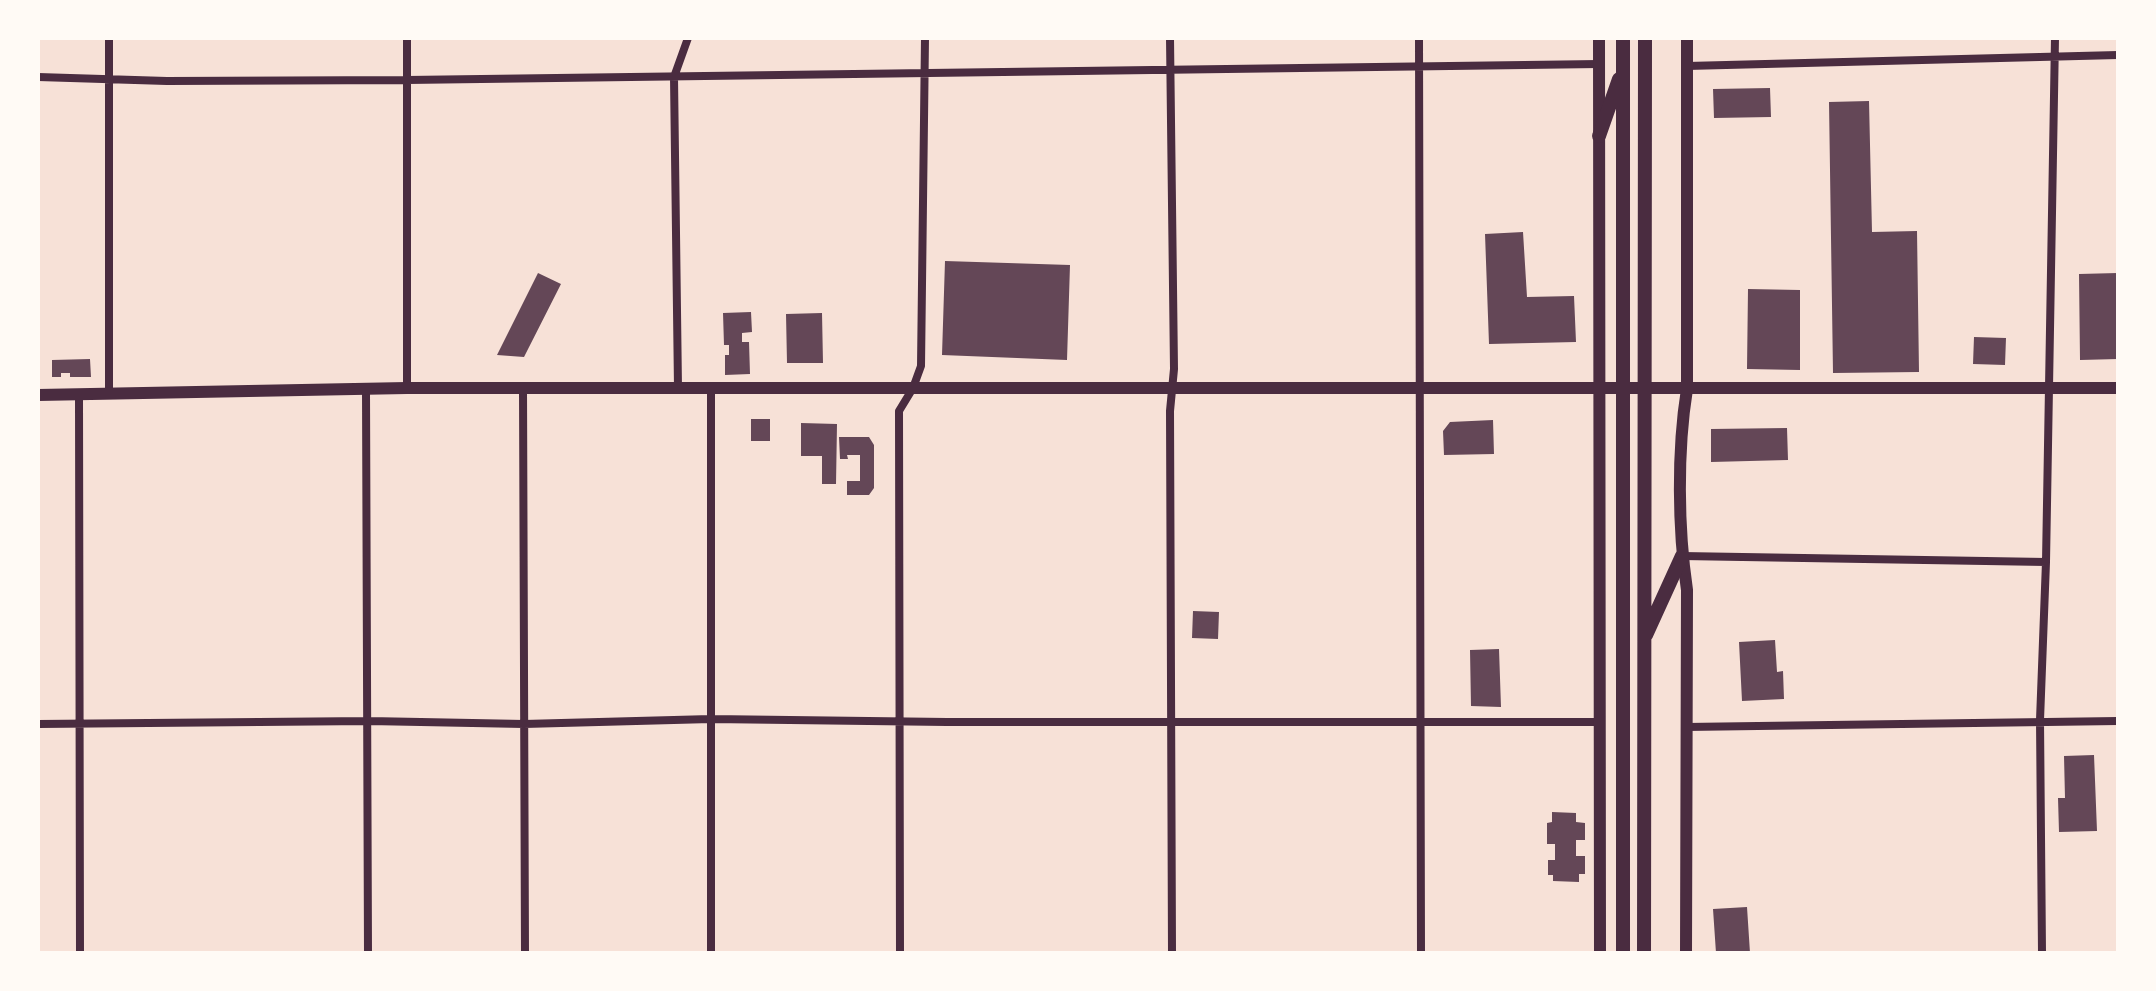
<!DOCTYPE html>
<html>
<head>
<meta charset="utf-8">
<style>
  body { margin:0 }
  #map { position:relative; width:2156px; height:991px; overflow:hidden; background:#f7e1d7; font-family:Poppins,sans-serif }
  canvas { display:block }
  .frame { position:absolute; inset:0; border:40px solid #fffaf5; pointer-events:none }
</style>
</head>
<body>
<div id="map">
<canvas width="2156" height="991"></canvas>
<div class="frame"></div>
</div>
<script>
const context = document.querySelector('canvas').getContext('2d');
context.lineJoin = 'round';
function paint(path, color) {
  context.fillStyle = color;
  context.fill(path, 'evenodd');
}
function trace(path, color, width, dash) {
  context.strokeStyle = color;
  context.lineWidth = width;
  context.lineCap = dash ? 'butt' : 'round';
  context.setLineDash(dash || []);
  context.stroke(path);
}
const building = new Path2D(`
  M 1770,88 L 1771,117 L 1714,118 L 1713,89 Z
  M 1869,101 L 1872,232 L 1917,231 L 1919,372 L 1833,373 L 1829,102 Z
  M 1523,232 L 1527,297 L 1574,296 L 1576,342 L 1489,344 L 1485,234 Z
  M 945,261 L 1070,265 L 1067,360 L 942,355 Z
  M 538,273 L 561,284 L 524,357 L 497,355 Z
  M 2118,273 L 2118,359 L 2080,360 L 2079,274 Z
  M 1748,289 L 1800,290 L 1800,370 L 1747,369 Z
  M 751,312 L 752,332 L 742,333 L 742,342 L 749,342 L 750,374 L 725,375 L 725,355 L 729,355 L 729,345 L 724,345 L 723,313 Z
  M 822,313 L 823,363 L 787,363 L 786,314 Z
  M 1974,337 L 2006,338 L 2005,365 L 1973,364 Z
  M 90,359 L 91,377 L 70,377 L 70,373 L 61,373 L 61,377 L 52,377 L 52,360 Z
  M 751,419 L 770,419 L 770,441 L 751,441 Z
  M 1493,420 L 1494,454 L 1444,455 L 1443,431 L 1450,422 Z
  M 801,423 L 837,424 L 836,484 L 822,484 L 822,456 L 801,456 Z
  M 1787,428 L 1788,460 L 1711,462 L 1711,429 Z
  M 839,437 L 869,437 L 874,445 L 874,488 L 869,495 L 847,495 L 847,481 L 860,481 L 860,455 L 847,455 L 848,459 L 840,459 Z
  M 1193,611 L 1219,612 L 1218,639 L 1192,638 Z
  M 1775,640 L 1777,672 L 1783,671 L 1784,699 L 1742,701 L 1739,642 Z
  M 1499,649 L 1501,707 L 1471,706 L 1470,650 Z
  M 2094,755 L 2097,831 L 2059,832 L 2058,798 L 2065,798 L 2064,756 Z
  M 1552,812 L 1576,813 L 1576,822 L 1585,823 L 1585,840 L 1576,840 L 1576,856 L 1585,856 L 1585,874 L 1579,874 L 1579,882 L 1553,881 L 1553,875 L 1548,875 L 1548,860 L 1555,860 L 1555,844 L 1547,844 L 1547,823 L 1552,822 Z
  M 1747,907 L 1750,953 L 1716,953 L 1713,909 Z`);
const minor = new Path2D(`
  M 1170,38 L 1174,369 L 1170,411 L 1172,953
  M 1419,38 L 1421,953
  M 1687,66 L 2118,55
  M 38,77 L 167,81 L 407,80 L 1599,64
  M 407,388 L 407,38
  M 523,388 L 525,953
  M 678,388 L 674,77 L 688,38
  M 711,389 L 711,953
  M 366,390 L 368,953
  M 109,395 L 109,38
  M 79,396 L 80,953
  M 1682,556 L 2046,562
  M 38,724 L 369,721 L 524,724 L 711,719 L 947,722 L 1600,722
  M 1686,727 L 2118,721
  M 900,953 L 899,411 L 913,388 L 921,366 L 925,38
  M 2042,953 L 2040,720 L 2046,562 L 2055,38`);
const secondary = new Path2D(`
  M 1599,38 L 1600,953
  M 38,395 L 407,388 L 2118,388
  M 1686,953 L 1687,590 C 1678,529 1677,451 1687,389 L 1687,38`);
const primary = new Path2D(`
  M 1623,38 L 1623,953
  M 1599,136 L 1619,79
  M 1646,635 L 1682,556
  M 1644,953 L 1645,38`);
paint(building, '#644757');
trace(minor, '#4a2c40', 8);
trace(secondary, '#4a2c40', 12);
trace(primary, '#4a2c40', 14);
</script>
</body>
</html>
